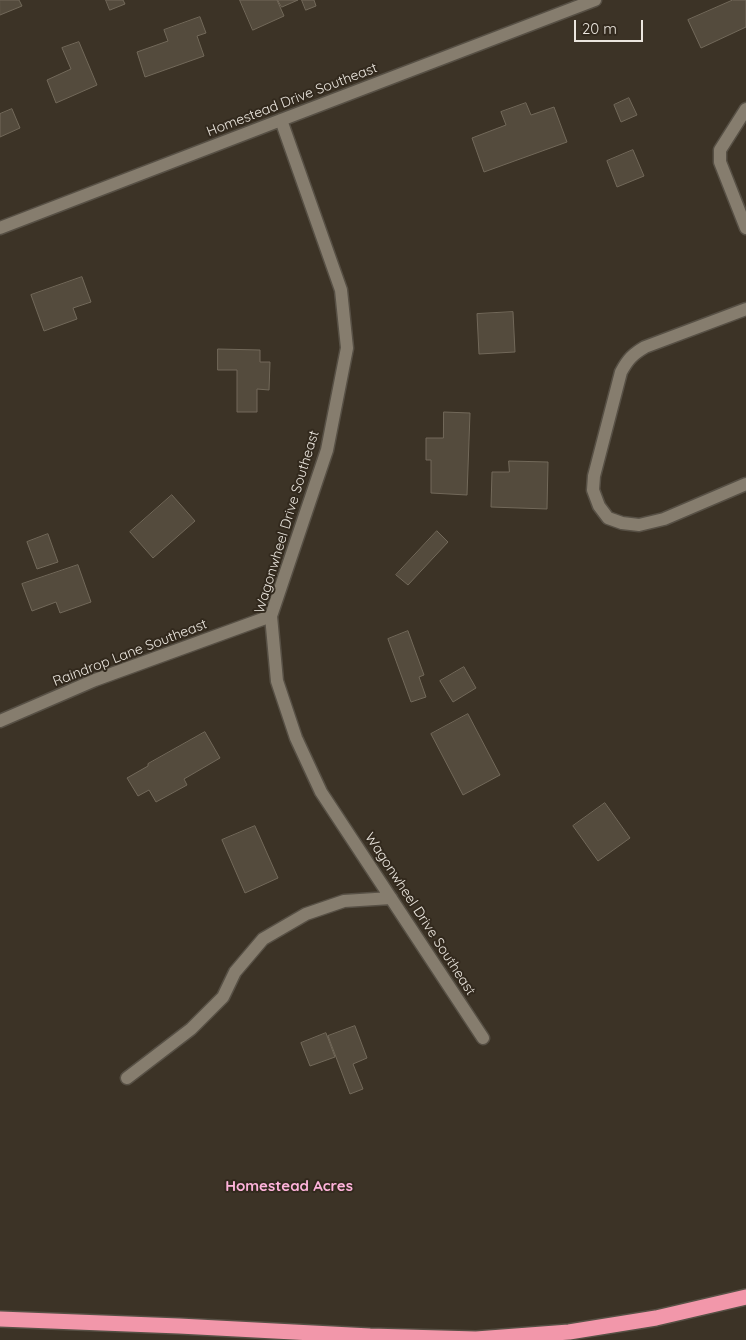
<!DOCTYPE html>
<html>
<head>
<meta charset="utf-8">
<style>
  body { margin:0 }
  #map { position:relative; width:746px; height:1340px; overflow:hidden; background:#3c3326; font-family:Quicksand,sans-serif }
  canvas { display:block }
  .scale { position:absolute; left:574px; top:20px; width:69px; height:22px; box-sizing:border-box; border:2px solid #ebe6de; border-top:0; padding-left:6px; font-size:15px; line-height:18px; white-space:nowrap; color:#ebe6de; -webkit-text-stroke:4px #32291d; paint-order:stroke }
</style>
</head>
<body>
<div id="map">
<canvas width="746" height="1340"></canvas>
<div class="scale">20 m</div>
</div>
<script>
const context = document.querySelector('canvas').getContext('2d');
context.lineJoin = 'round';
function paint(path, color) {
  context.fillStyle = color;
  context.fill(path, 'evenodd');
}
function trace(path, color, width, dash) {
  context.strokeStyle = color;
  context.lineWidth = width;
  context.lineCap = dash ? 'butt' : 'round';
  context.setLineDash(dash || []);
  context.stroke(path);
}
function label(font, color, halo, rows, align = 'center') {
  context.font = font + ' Quicksand,sans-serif';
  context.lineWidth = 4;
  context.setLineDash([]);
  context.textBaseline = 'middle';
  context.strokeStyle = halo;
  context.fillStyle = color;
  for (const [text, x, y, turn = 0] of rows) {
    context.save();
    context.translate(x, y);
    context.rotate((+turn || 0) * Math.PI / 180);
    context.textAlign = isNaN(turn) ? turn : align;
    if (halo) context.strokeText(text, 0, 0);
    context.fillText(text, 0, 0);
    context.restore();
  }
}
const building = new Path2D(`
  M 0,0 L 19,0 L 22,6 L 0,15 Z
  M 106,0 L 123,0 L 125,4 L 110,10 Z
  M 240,0 L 277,0 L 284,16 L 253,30 Z
  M 278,0 L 298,0 L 282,7 Z
  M 302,0 L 314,0 L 316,6 L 306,10 Z
  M 733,0 L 746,0 L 746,27 L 701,48 L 688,20 Z
  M 200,17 L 206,33 L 197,36 L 204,56 L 145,77 L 137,52 L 168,41 L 164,30 Z
  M 79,42 L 97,85 L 56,103 L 47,80 L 71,69 L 62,48 Z
  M 629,98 L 637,115 L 621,122 L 614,105 Z
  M 526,103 L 531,115 L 554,107 L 567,142 L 484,172 L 472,138 L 506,125 L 501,112 Z
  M 12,109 L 20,128 L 0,137 L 0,114 Z
  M 633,150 L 644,176 L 617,187 L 607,161 Z
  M 82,277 L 91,302 L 73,308 L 77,319 L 44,331 L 31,295 Z
  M 513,312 L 515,352 L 479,354 L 477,314 Z
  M 218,349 L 260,350 L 260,362 L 270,362 L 269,390 L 257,389 L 257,412 L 237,412 L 237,370 L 218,370 Z
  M 444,412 L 470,413 L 467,495 L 431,493 L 431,460 L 426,460 L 426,438 L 443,438 Z
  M 509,461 L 548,462 L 547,509 L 491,507 L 492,472 L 509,472 Z
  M 172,495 L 195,521 L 153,558 L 130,532 Z
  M 437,531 L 448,542 L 408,585 L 396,575 Z
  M 48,534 L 58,562 L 37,569 L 27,542 Z
  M 78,565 L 91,602 L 60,613 L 56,602 L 32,611 L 22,584 Z
  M 408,631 L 424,675 L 419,677 L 426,697 L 411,702 L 388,639 Z
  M 464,667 L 476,688 L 453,702 L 440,681 Z
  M 468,714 L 500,775 L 463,795 L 431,734 Z
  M 205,732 L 220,758 L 184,779 L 187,785 L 156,802 L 149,790 L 138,796 L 127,778 L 148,766 L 148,764 Z
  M 605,803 L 630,838 L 598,861 L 573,826 Z
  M 255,826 L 278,878 L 245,893 L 222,840 Z
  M 355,1026 L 367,1058 L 353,1064 L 363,1089 L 350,1094 L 328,1036 Z
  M 326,1033 L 335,1057 L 310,1066 L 301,1043 Z`);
const minor = new Path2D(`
  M 746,109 L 720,150 L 720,162 L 746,228
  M 281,120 L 341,290 L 347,348 L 327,450 L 271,616 L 277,681 L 296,738 L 321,792 L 483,1038
  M 0,228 L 281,120 L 595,0
  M 746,309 L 645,347 C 633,354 628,359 621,372 L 594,476 L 593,490 L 599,506 L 608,518 L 622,523 L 639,525 L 664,519 L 746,484
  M 0,721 L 95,680 L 271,616
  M 127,1078 L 191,1029 L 223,997 L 235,972 L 263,939 L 306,914 L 344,901 L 391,898`);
const highway = new Path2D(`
  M 0,1319 L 179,1326 L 370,1336 L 476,1339 L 569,1332 L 656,1318 L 746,1297`);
const streetNames = [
  ["Homestead Drive Southeast",292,100,-21],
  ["Wagonwheel Drive Southeast",287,522,-73],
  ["Raindrop Lane Southeast",130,653,-21],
  ["Wagonwheel Drive Southeast",420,914,57]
];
const neighbourhoodNames = [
  ["Homestead Acres",289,1186]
];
paint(building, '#544b3d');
trace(building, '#72695a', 1);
trace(minor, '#575045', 15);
trace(highway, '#575045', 18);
trace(minor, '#867d6e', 12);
trace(highway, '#f297aa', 15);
label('14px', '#ebe6de', '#32291d', streetNames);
label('bold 15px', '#feb3db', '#32291d', neighbourhoodNames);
</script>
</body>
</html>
